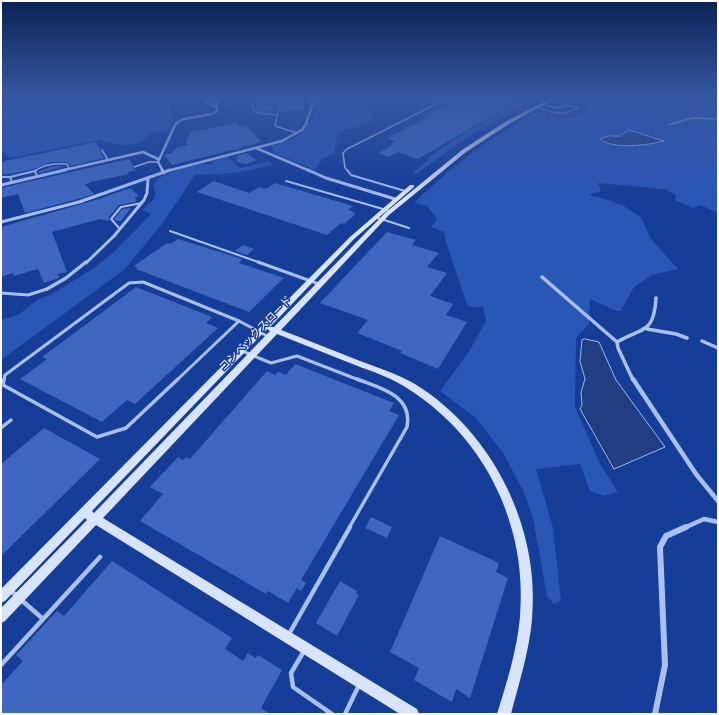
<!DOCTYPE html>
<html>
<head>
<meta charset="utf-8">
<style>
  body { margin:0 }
  #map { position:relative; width:719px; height:715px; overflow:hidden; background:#163d98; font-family:Poppins,sans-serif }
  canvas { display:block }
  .frame { position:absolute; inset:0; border:2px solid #fff; pointer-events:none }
</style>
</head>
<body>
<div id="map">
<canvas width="719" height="715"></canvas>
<div class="frame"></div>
</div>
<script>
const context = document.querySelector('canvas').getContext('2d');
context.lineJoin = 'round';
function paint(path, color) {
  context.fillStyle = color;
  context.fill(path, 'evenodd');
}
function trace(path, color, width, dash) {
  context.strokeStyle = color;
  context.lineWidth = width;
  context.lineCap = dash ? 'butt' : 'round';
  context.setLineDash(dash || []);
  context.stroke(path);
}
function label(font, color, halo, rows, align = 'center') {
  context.font = font + ' Poppins,"Noto Sans JP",sans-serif';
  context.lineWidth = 3;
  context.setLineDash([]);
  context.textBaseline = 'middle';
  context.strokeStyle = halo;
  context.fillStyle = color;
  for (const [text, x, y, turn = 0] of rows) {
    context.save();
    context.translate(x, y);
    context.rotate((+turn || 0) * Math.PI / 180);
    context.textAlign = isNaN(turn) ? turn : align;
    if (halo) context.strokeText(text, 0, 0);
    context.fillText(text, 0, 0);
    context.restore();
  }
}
const green = new Path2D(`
  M 1,98 L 170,98 L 171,115 L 176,120 L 166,131 L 149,134 C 140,150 114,145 100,140 L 10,158 L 1,149 Z
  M 208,98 L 245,98 L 244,104 C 232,107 218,107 208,101 Z
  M 313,98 L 351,98 L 371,112 L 372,118 C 366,127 353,128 344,129 L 338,135 L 337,139 L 341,140 L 335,146 L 334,153 L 322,159 L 315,170 L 273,152 L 272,146 C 301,138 309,132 316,103 Z
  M 382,98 L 428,98 L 420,104 Z
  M 526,98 L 534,98 L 474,133 L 416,174 L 413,173 L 426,162 L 429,157 L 471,129 Z
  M 597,98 L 670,98 L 718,106 L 718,114 L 714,114 L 710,118 L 712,120 L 718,121 L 718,213 L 701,205 L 693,208 L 675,200 L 676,195 L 665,189 L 598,183 L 601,191 L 589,195 L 599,197 L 622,205 L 641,217 L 651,239 L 678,269 L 652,275 L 634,287 L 621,311 L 616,311 L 590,299 L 589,324 L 576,338 L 575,407 L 600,464 L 618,492 L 604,496 L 590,491 L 580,464 L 536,469 L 553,528 L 561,601 L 554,604 L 547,596 L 533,518 L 523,490 L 503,453 L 476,418 L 440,391 L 470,350 L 486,321 L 483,307 L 468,307 L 446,242 L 444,232 L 431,227 L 437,219 L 427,206 L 414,203 C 444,173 477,148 513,126 C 520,121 529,114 537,112 C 543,111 549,115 554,117 C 568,122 577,115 589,109 L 587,105 L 596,104 L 593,101 L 598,100 Z
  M 228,157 L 240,168 L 269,161 L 273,165 L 235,173 L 195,175 L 162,224 L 125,269 L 1,360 L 1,320 L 18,315 L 37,300 L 52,294 L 94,268 L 115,251 L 151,214 L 142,210 C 151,201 159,199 153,186 L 158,178 L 182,168 L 201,164 L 211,164 L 216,160 Z`);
const water = new Path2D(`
  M 629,130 L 664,141 C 649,145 612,150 600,139 L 608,136 L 620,136 Z
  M 585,339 L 599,342 L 616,380 L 665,447 L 614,469 L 580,409 L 582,405 L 581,392 L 585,379 L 580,361 L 582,340 Z`);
const stream = new Path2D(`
  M 668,125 L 692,118 L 718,119`);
const building = new Path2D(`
  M 260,98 L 279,98 L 276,111 L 256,110 Z
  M 283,98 L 301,98 L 304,102 L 303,110 L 281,111 Z
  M 457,98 L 522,98 L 418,159 L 398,152 L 389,157 L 378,153 L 393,145 L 390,144 L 395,141 L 387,138 L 426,118 L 422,116 Z
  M 236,123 L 240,127 L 246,125 L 261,142 L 238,148 L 240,149 L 236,150 L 236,149 L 172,165 L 164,155 L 171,153 L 177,147 L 188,145 L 186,141 L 191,132 Z
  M 96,142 L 104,158 L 70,166 L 67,162 L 50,162 L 34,169 L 10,174 L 1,174 L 1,162 Z
  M 246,153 L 257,160 L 246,164 L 237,162 L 237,156 Z
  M 129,159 L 133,165 L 132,168 L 137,170 L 128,172 L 129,174 L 90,182 L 90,183 L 85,184 L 94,194 L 78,199 L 25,213 L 18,194 L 1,198 L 1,188 Z
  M 65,166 L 39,173 L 38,172 L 51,167 Z
  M 214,181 L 249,193 L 259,187 L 266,189 L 275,183 L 353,206 L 348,210 L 354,212 L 353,213 L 356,214 L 344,224 L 341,223 L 327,235 L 197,192 Z
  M 130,188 L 139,196 L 134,198 L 137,200 L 135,202 L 119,205 L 109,217 L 109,221 L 100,219 L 52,232 L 67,272 L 58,274 L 59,278 L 44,283 L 38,269 L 14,276 L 13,273 L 1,277 L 1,227 L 99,199 Z
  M 131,208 L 121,221 L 116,221 L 114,219 L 122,209 Z
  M 387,232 L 416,240 L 412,245 L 439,253 L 427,267 L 447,273 L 430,296 L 453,304 L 446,315 L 467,322 L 438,369 L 400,353 L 402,351 L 357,333 L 368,320 L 320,303 Z
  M 178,239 L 242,259 L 239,263 L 284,278 L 249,312 L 136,269 L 138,268 L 134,266 L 167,243 L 170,244 Z
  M 243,245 L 254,249 L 247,255 L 235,251 Z
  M 136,287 L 212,317 L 206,323 L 218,328 L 135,404 L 127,400 L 102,422 L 20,379 L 47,359 L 42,357 Z
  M 295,364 L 394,403 L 389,411 L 399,415 L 301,580 L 306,583 L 301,591 L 297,588 L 288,603 L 268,591 L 266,594 L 140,521 L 163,494 L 150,487 L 178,457 L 183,460 L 186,457 L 190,459 L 267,371 L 275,375 L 278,372 L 286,375 Z
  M 44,428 L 100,459 L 1,556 L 1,464 Z
  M 371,517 L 392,527 L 387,538 L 365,528 Z
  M 440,536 L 499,563 L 496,572 L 508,578 L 470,698 L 456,689 L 452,702 L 414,680 L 419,668 L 390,652 Z
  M 112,561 L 232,638 L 225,649 L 243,661 L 248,653 L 256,658 L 258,655 L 282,670 L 261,708 L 270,714 L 1,714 L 1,685 L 23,661 L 16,655 L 57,611 L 64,616 Z
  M 340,581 L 357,591 L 356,593 L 359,595 L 337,636 L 316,623 Z`);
const laneFar4 = new Path2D(`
  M 281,98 L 275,126 L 297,133
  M 250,99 L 254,111 L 258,113 L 277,115
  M 536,107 C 551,112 564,118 578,107 L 566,105 L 556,108 L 541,104
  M 102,150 L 108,160
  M 134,167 L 149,162 L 158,162
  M 35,171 C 44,164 56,163 67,164 L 69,169
  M 348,171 L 345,168 L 343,153 L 347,149 L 448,98`);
const laneFar3 = new Path2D(`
  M 36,170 L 35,171 L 37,176
  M 347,170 L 351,175 L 405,191
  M 1,177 L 10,177 L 12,182
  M 10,177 L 35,171
  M 286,181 L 390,211
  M 375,217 L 409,228
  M 120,229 L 111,219 L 121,207 L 142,203
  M 170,231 L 261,263`);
const laneFar2 = new Path2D(`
  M 258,262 L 319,284
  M 1,293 L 28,295 L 47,289
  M 239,321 L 269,337
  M 242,351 L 271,363 L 297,356 L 359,380
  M 4,380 L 5,375 L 129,283 L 143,282 L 239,321
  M 177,380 L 239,321`);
const laneFar1 = new Path2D(`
  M 4,379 L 3,385 L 97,437 L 126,428 L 178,379
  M 1,428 L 11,420
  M 349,528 L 407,427 C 413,395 380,388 357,379`);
const lane = new Path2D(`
  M 10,590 L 43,619
  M 289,634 L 350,527
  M 304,651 L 291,673 L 293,687 L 332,714
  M 1,665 L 100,557
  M 345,714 L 359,685`);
const streetFar4 = new Path2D(`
  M 217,108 L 216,104 L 220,98
  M 256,148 L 310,171
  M 60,171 L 143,152 L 158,159
  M 163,171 L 158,162 L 175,125 L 178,122 L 184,119 L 212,114 L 217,111 L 217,108 L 206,102 L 206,98
  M 167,171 L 282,141 L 302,130 L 306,124 L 313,103 L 310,98`);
const streetFar3 = new Path2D(`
  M 162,170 L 164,173
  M 308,170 L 326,178 L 395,199
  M 1,185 L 65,170
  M 1,222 L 79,202 L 170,170
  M 86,263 L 114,236 L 144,200 L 147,193 L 148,179`);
const streetFar2 = new Path2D(`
  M 542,277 L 617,342
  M 47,289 L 66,278 L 86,262
  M 647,329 L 676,334 L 687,338
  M 702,341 L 718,348
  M 633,380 L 618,348 L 617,342 C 643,327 654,334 656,298`);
const streetFar1 = new Path2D(`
  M 633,379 L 696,474 L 718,501
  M 684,528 L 704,519 L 718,522`);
const street = new Path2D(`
  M 655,714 L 665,665 L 660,547 L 666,536 L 686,527`);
const secondary = new Path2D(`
  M 551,98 L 556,98 L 509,124 L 466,152 L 389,215 L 281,330 C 307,340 333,350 360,361 C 379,368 398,374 415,384 C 493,432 541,529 532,620 C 529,652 519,683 511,714 L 497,714 C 507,682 517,650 520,617 C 528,527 486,439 410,390 C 394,379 374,372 355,365 C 329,355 303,344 277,334 L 103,518 L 417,709 L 419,714 L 400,714 L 96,525 L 5,621 L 1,623 L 1,608 L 87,520 L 85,518 L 5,601 L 1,603 L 1,589 L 350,237 L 410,185 L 414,185 L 414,187 L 354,239 L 270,327 L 274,327 L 385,213 L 462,150 L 505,122 ZM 267,329 L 270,331 L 94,513 L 92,511 Z`);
const streetNames = [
  ["コンベックスロード",256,334,-46]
];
paint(green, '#2a56b6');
paint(water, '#223f84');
trace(water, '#9cb9f4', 1);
trace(stream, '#9cb9f4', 1.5);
paint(building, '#3f67bf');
trace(laneFar4, '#a9c0f2', 1.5);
trace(laneFar3, '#a9c0f2', 2);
trace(laneFar2, '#a9c0f2', 3);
trace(laneFar1, '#a9c0f2', 3.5);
trace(lane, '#a9c0f2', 4.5);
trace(streetFar4, '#a9c0f2', 2.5);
trace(streetFar3, '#a9c0f2', 3);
trace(streetFar2, '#a9c0f2', 3.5);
trace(streetFar1, '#a9c0f2', 4.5);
trace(street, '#a9c0f2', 6);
paint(secondary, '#d8e3fc');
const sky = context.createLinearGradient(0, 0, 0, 198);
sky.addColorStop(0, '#0c2254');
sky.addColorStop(0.49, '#3657a2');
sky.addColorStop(1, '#3657a200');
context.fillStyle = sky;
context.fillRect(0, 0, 719, 198);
label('11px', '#fff', '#163d98', streetNames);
</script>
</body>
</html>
